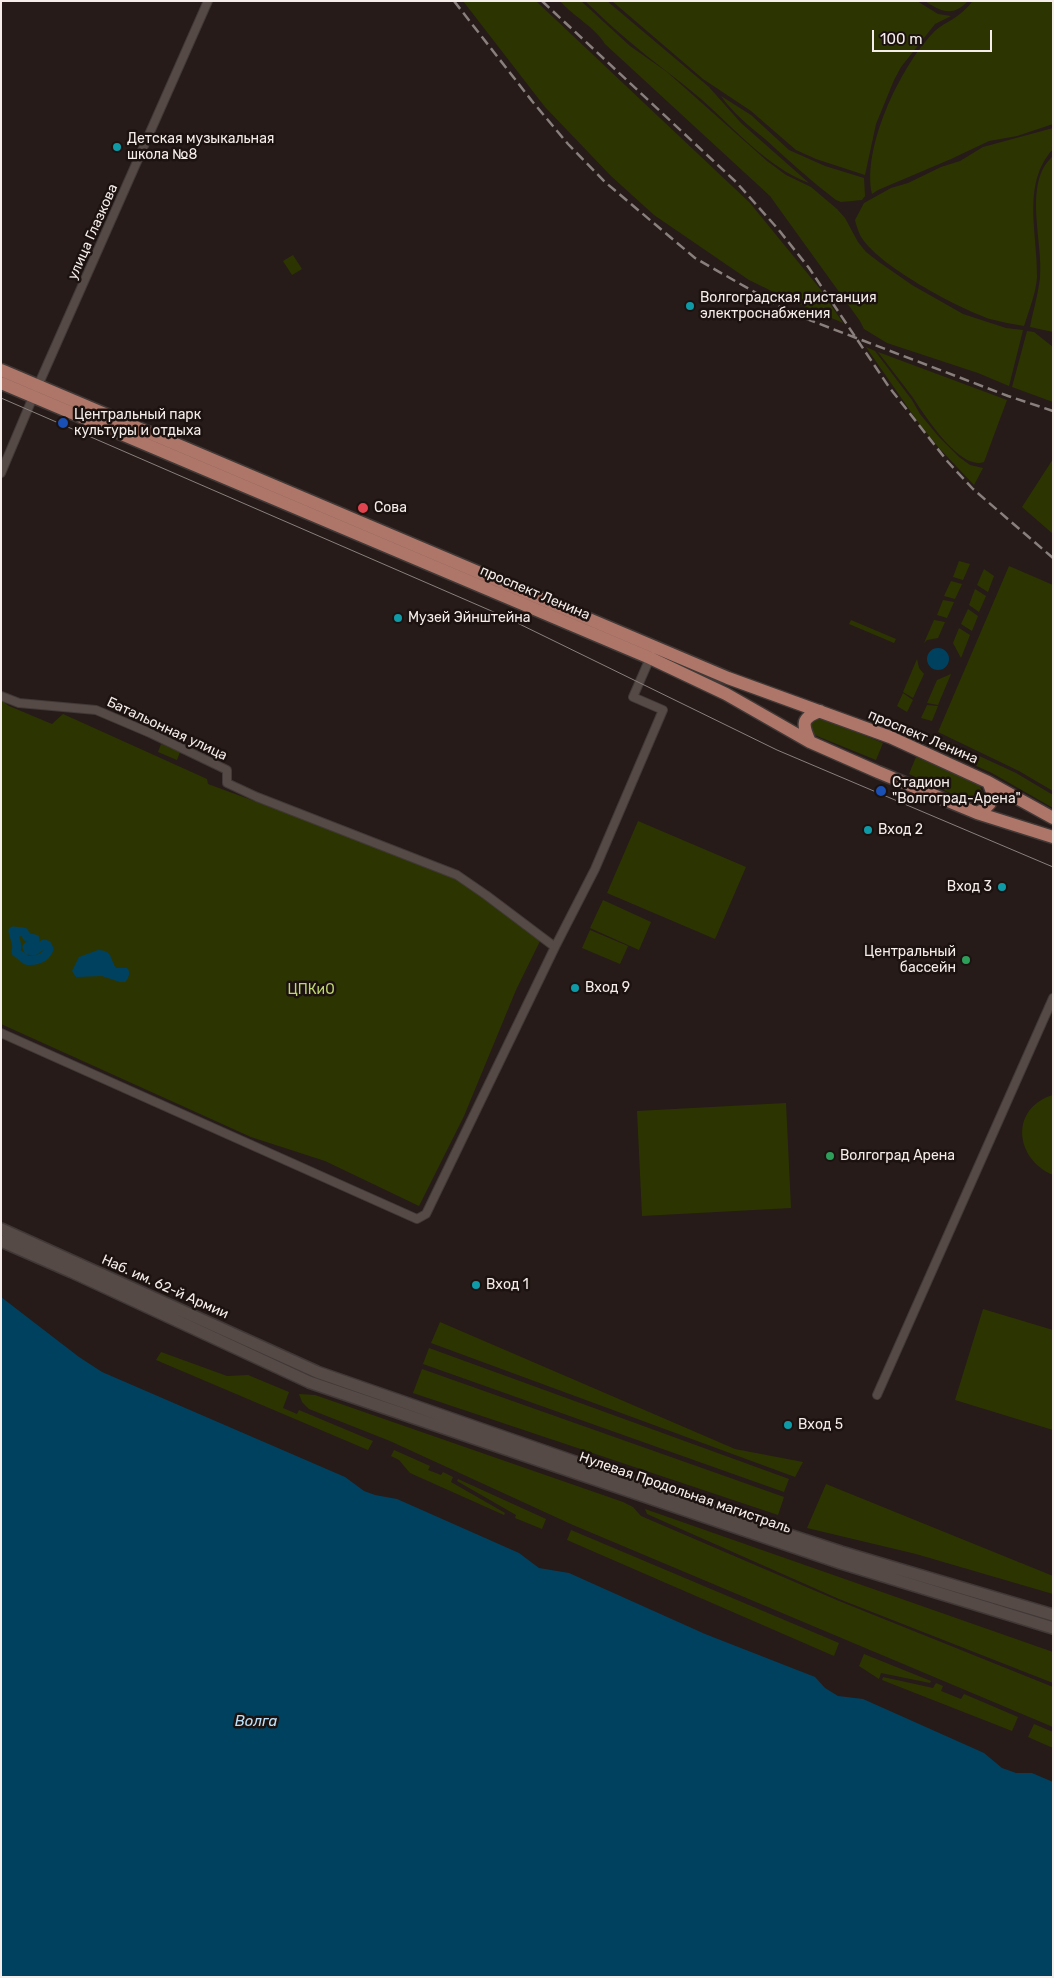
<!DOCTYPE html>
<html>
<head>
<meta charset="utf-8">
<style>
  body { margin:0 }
  #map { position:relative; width:1054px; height:1978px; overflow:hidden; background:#261b18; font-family:Rubik,sans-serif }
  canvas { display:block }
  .frame { position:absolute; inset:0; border:2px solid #f4edea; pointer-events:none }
  .scale { position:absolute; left:872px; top:30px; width:120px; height:22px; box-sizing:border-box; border:2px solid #f4edea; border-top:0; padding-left:6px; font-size:15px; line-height:18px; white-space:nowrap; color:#f4edea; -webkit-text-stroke:4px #1c120f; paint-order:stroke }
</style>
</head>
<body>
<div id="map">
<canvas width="1054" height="1978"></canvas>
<div class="frame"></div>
<div class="scale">100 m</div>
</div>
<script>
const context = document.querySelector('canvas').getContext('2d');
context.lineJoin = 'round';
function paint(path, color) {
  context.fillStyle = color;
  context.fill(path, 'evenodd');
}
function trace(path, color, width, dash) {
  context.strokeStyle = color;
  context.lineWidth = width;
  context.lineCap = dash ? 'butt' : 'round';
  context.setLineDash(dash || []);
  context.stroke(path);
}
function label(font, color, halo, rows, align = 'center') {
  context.font = font + ' Rubik,sans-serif';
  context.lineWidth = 5;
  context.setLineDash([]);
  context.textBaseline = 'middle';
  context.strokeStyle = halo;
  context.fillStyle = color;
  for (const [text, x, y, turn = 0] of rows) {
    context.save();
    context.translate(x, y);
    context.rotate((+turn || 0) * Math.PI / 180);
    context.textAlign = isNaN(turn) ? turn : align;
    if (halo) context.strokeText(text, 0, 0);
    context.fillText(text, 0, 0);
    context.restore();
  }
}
const green = new Path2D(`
  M 463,1 L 536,1 L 750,203 L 821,290 L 843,323 L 790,300 L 749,280 L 654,215 L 611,176 L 545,107 Z
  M 560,1 L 581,1 L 630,46 L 667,72 L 767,161 L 786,175 L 811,187 L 837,209 L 845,218 L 858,242 L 866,252 L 879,262 L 912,285 L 963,314 L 1006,328 L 1023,330 L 1009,386 L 978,373 L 887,343 L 864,329 L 860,321 L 770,196 L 605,44 C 596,28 573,16 560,1 Z
  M 585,1 L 607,1 L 709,87 L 741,123 L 809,183 C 767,167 735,129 701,99 C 678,79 653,62 630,42 C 614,29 600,15 585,1 Z
  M 612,1 L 917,1 L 938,14 L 951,16 L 935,24 L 901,67 L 894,80 L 876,124 L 865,175 L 816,159 L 796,150 L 751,111 L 703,79 Z
  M 925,1 L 968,1 C 953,17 941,12 925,1 Z
  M 973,1 L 1053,1 L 1053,124 L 1017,136 L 989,141 L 951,159 L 878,190 L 872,194 C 862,147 900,68 932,34 C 938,27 945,24 953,19 C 961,14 967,8 973,1 Z
  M 721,96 L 751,115 L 789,150 L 825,166 L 864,178 L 865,196 L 862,200 L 841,202 L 836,200 C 811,181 788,160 765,139 C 749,126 733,113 721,96 Z
  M 1053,128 L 1053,149 C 1021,184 1038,234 1037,277 C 1036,293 1029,310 1024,326 C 1013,324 1001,322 990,319 C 958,308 876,265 860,235 C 858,230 856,225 855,220 L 864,203 L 891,188 L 908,183 L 941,167 L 960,161 L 983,147 Z
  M 1053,156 L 1053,332 L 1030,327 C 1033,311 1038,295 1040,278 C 1044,243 1022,183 1053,156 Z
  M 293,255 L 302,269 L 292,275 L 283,261 Z
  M 1027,331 L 1034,332 L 1053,347 L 1053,402 L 1012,387 Z
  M 866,347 L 875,351 L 912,400 L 920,414 L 939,437 L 959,457 L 970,465 L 983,468 L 974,485 L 939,448 L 918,422 Z
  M 878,352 L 1007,400 L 984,462 C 959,471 923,412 911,395 C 900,381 889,366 878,352 Z
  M 1053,459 L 1053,534 L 1022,507 Z
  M 959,561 L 970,564 L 963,580 L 953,577 Z
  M 1009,566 L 1053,585 L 1053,791 L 1019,771 L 938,732 Z
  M 984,569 L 994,576 L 988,592 L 977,585 Z
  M 951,581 L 962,584 L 955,599 L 944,596 Z
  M 975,589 L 986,596 L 979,612 L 969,605 Z
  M 943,600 L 954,602 L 947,618 L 937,615 Z
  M 968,609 L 978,616 L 972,631 L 961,624 Z
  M 851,620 L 896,639 L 894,643 L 849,624 Z
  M 934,620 L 945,622 L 938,638 L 927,640 L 924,643 Z
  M 959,628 L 970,635 L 961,658 L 953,643 Z
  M 917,659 L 919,668 L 924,674 L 913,698 L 903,692 Z
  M 951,674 L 938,705 L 927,703 L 937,680 Z
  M 903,693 L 913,700 L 907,712 L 897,706 Z
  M 1,700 L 9,706 L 52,724 L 63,714 L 207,779 L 208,784 L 452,874 L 541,939 L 516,990 L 464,1116 L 419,1206 L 325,1161 L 251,1137 L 1,1024 Z
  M 927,705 L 938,706 L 932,721 L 921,718 Z
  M 821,718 L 883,743 L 876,760 L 812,734 L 810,729 L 812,722 Z
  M 936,736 L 1016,773 L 1053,795 L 1053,808 L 992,773 L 932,746 Z
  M 161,744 L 180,752 L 177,760 L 158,752 Z
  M 916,757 L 979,784 L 983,794 C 980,800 978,801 972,803 L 909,774 Z
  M 638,821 L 746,867 L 715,939 L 607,893 Z
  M 603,900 L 651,922 L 639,950 L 590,928 Z
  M 590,930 L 628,946 L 620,964 L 582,948 Z
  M 1053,1095 L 1053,1175 C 1014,1158 1010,1108 1053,1095 Z
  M 786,1103 L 791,1208 L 642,1216 L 637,1111 Z
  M 983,1309 L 1053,1330 L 1053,1430 L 955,1400 Z
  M 440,1322 L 735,1449 L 803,1462 L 795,1477 L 431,1343 Z
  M 429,1348 L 789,1479 L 784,1492 L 423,1364 Z
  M 161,1352 L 227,1376 L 248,1375 L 289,1392 L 283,1408 L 297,1414 L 299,1410 L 373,1441 L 368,1450 L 156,1360 Z
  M 422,1369 L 784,1497 L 778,1515 L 413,1393 Z
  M 299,1394 L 315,1395 L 623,1502 L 633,1507 L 641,1516 L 839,1601 L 1053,1687 L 1053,1727 L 573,1525 L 390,1441 L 309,1409 L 302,1402 Z
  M 394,1450 L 430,1466 L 428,1470 L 441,1475 L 443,1472 L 453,1477 L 451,1482 L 505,1513 L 504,1515 L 410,1473 L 399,1460 L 391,1456 Z
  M 458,1479 L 546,1519 L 542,1529 L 515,1518 L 516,1515 L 457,1481 Z
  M 826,1484 L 1053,1576 L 1053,1594 L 916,1554 L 807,1528 Z
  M 645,1509 L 1053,1652 L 1053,1683 L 839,1599 L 647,1514 Z
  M 571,1530 L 839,1643 L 834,1656 L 567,1540 Z
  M 864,1654 L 931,1681 L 930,1683 L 881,1673 L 879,1679 L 859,1666 Z
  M 883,1677 L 933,1688 L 936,1683 L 943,1686 L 941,1691 L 961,1699 L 964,1694 L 1018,1717 L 1012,1731 L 882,1680 Z
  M 1034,1724 L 1053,1732 L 1053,1748 L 1028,1737 Z`);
const water = new Path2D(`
  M927 659a11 11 0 1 1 22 0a11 11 0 1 1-22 0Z
  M 98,950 C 113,951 109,957 116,968 L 127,968 C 131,972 129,978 125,982 L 120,982 L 102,976 L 76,977 L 72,971 L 79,957 Z
  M 1,1297 L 79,1357 L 102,1372 L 345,1477 L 364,1491 L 375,1495 L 397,1499 L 519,1553 L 539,1568 L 569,1573 L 705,1634 L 815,1677 L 825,1688 L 838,1696 L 863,1699 L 984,1753 L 1002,1768 L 1016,1773 L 1032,1773 L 1053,1782 L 1053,1977 L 1,1977 Z`);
const canal = new Path2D(`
  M 13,931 L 24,932 L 27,937 L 35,939 L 35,941 L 27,947 L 28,950 L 34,951 L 44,944 L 47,945 L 49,949 C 46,958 35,962 26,960 L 16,952 L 17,946 Z`);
const minor = new Path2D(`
  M 1,473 L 33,397 L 208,1
  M 1,696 L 19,703 L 96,710 L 150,733 L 227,770 L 227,783 L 257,797 L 457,875 L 486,895 L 555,947
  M 1,1033 L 417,1219 L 426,1214 L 555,947 L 595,869 L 663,710 L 633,697 L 650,658
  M 877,1395 L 1053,998`);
const secondary = new Path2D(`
  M 1,1229 L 317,1372 L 719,1512 L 841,1552 L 1053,1615
  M 1,1241 L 72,1272 L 309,1382 L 841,1563 L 1053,1628`);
const primary = new Path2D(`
  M 1,370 L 728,678 L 890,737 L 988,782 L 1053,818
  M 1,383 L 650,658 L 726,694 L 810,742 L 878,772 L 977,813 L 1053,837
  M 810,742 C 802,724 801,718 820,711
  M 977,813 C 993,805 996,798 988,782`);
const tram = new Path2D(`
  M 1,398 L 503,616 L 777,750 L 1053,867`);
const rail = new Path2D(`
  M 454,1 L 532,101 L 568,144 L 605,182 L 695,258 L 791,313 L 1008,396 L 1053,411
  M 542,1 L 736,182 L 778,229 L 809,268 L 889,387 L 948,462 L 973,489 L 1053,558`);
const markers = [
  [117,147,5,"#0f9aa8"],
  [690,306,5,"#0f9aa8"],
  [63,423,6,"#1a4fb4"],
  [363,508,6,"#e0444e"],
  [398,618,5,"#0f9aa8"],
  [881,791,6,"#1a4fb4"],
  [868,830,5,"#0f9aa8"],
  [1002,887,5,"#0f9aa8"],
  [966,960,5,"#2e9e5b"],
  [575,988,5,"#0f9aa8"],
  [830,1156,5,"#2e9e5b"],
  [476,1285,5,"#0f9aa8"],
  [788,1425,5,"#0f9aa8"]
];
const poiNames = [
  ["Детская музыкальная",127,139],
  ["школа №8",127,155],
  ["Волгоградская дистанция",700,298],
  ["электроснабжения",700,314],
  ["Центральный парк",74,415],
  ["культуры и отдыха",74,431],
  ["Сова",374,508],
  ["Музей Эйнштейна",408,618],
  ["Стадион",892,783],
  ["\"Волгоград-Арена\"",892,799],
  ["Вход 2",878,830],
  ["Вход 3",992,887,"right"],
  ["Центральный",956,952,"right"],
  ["бассейн",956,968,"right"],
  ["Вход 9",585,988],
  ["Волгоград Арена",840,1156],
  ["Вход 1",486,1285],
  ["Вход 5",798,1425]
];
const streetNames = [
  ["улица Глазкова",93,232,-66],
  ["проспект Ленина",535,593,23],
  ["Батальонная улица",167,729,25],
  ["проспект Ленина",923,737,23],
  ["Наб. им. 62-й Армии",165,1287,24],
  ["Нулевая Продольная магистраль",685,1493,19]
];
const parkNames = [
  ["ЦПКиО",311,990]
];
const waterNames = [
  ["Волга",256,1722]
];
paint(green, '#2c3501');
paint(water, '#014160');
trace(canal, '#014160', 9);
trace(minor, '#413937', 10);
trace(secondary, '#413937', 14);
trace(primary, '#413937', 15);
trace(minor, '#564a46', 8);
trace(secondary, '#564a46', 11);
trace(primary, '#ae7669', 12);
trace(tram, '#89807d', 1);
trace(rail, '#89807d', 2.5, [10, 5]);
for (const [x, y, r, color] of markers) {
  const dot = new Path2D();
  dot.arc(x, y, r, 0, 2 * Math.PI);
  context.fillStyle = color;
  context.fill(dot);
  trace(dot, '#1c120f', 2);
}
label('14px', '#f4edea', '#1c120f', poiNames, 'left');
label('14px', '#f4edea', '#1c120f', streetNames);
label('14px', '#bfd571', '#1c120f', parkNames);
label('italic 15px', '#bde1fa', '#1c120f', waterNames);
</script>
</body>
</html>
